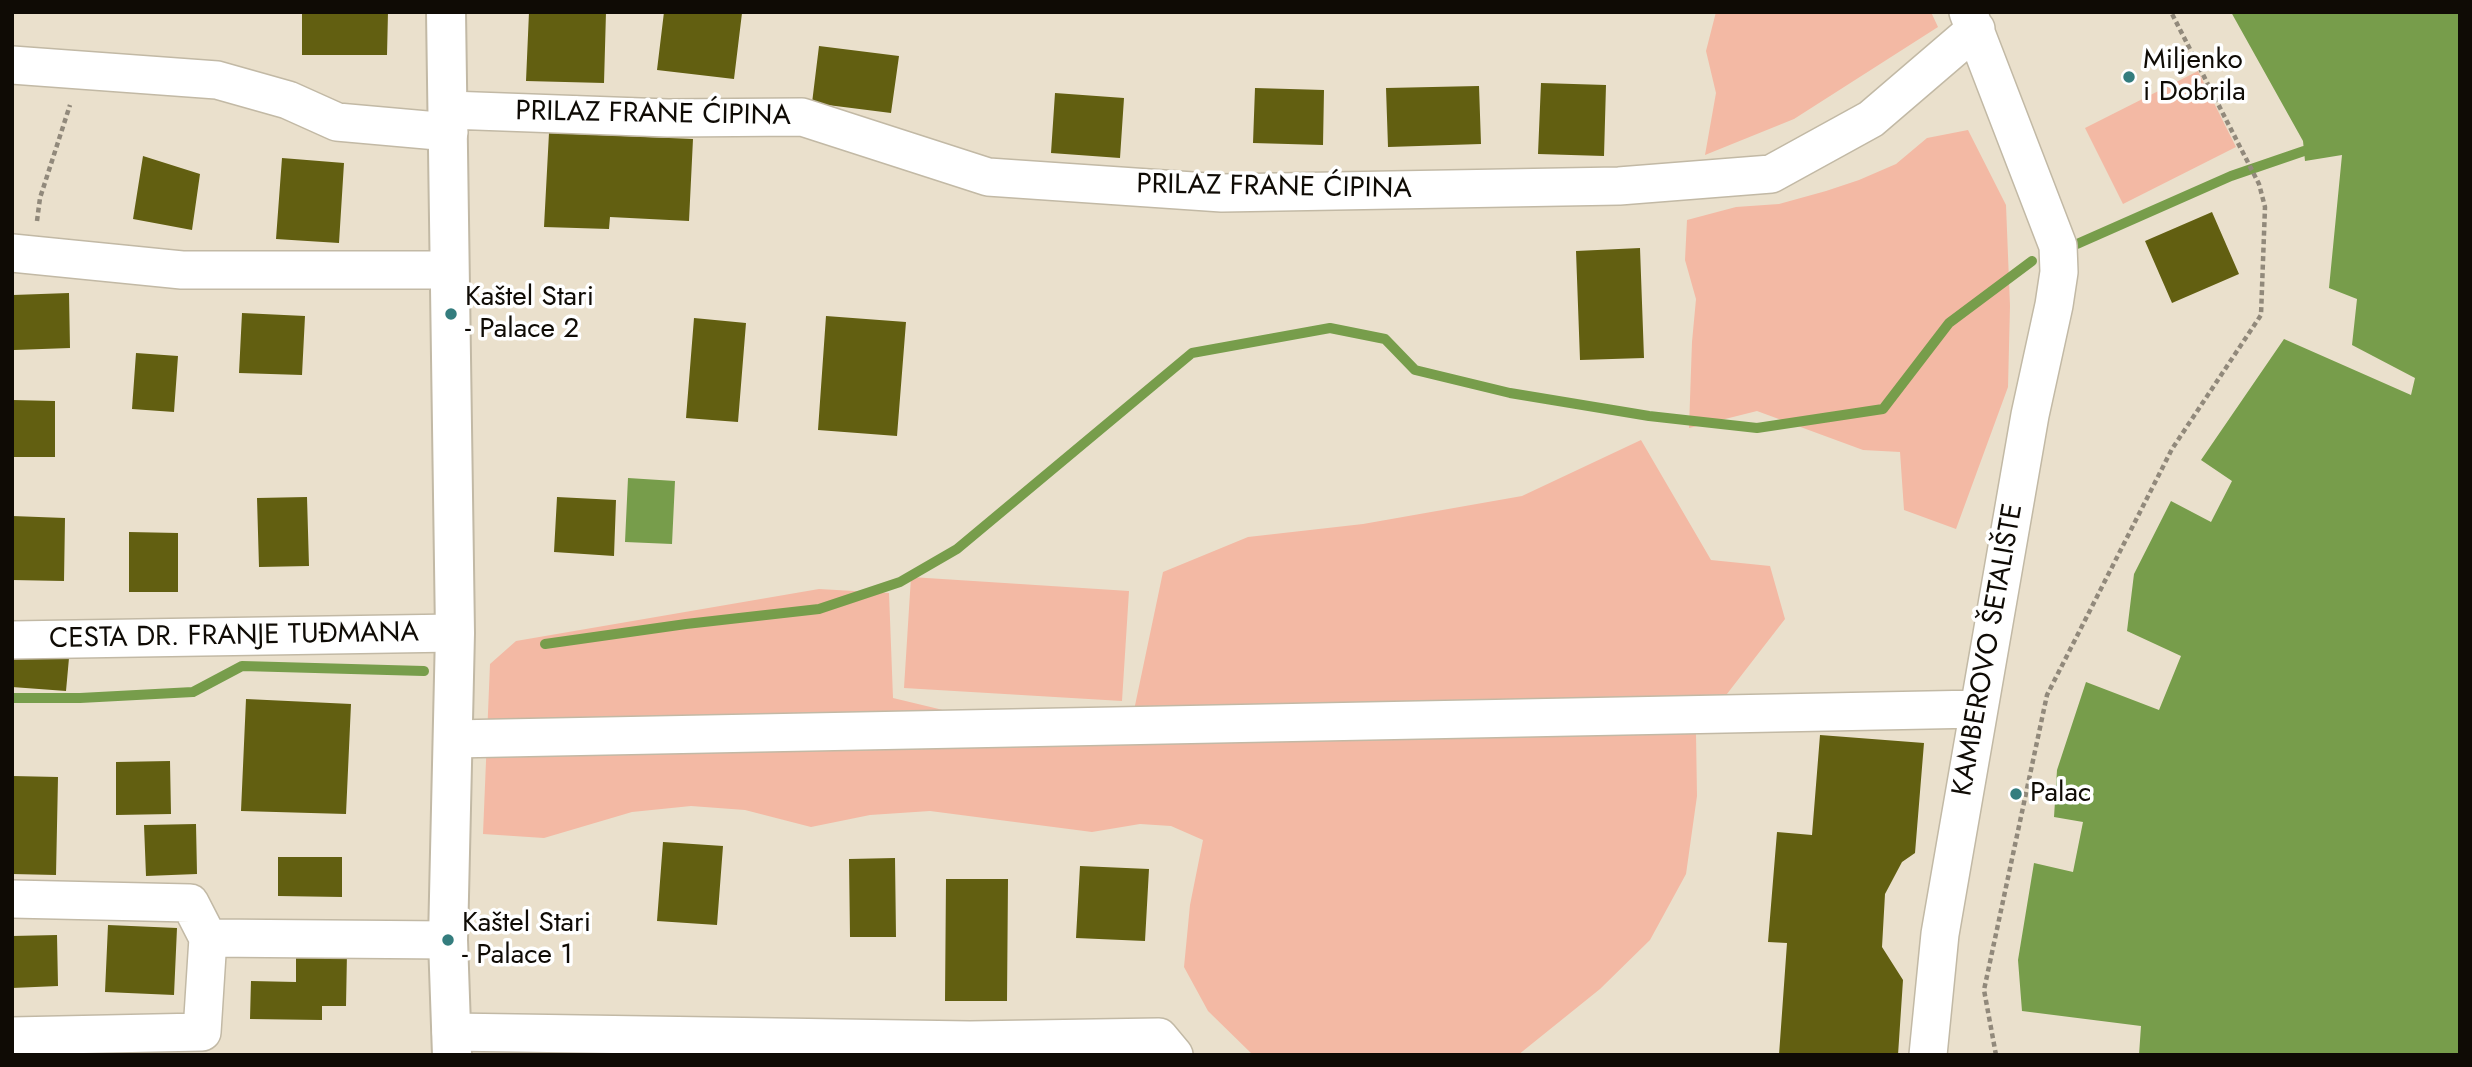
<!DOCTYPE html>
<html>
<head>
<meta charset="utf-8">
<style>
  body { margin:0 }
  #map { position:relative; width:2472px; height:1067px; overflow:hidden; background:#eae0cc; font-family:Jost,sans-serif }
  canvas { display:block }
  .frame { position:absolute; inset:0; border:14px solid #0f0b05; pointer-events:none }
</style>
</head>
<body>
<div id="map">
<canvas width="2472" height="1067"></canvas>
<div class="frame"></div>
</div>
<script>
const context = document.querySelector('canvas').getContext('2d');
context.lineJoin = 'round';
function paint(path, color) {
  context.fillStyle = color;
  context.fill(path, 'evenodd');
}
function trace(path, color, width, dash) {
  context.strokeStyle = color;
  context.lineWidth = width;
  context.lineCap = dash ? 'butt' : 'round';
  context.setLineDash(dash || []);
  context.stroke(path);
}
function label(font, color, halo, rows, align = 'center') {
  context.font = font + ' Jost,sans-serif';
  context.lineWidth = 7;
  context.setLineDash([]);
  context.textBaseline = 'middle';
  context.strokeStyle = halo;
  context.fillStyle = color;
  for (const [text, x, y, turn = 0] of rows) {
    context.save();
    context.translate(x, y);
    context.rotate((+turn || 0) * Math.PI / 180);
    context.textAlign = isNaN(turn) ? turn : align;
    if (halo) context.strokeText(text, 0, 0);
    context.fillText(text, 0, 0);
    context.restore();
  }
}
const green = new Path2D(`
  M 1716,12 L 1931,12 L 1938,27 L 1794,119 L 1705,155 L 1716,93 L 1706,51 Z
  M 2198,71 L 2236,147 L 2123,204 L 2085,128 Z
  M 1968,130 L 2006,205 L 2010,306 L 2008,387 L 1956,529 L 1904,510 L 1900,452 L 1863,450 L 1757,411 L 1689,428 L 1692,342 L 1696,299 L 1685,260 L 1687,220 L 1736,207 L 1779,204 L 1826,191 L 1859,180 L 1896,164 L 1927,138 Z
  M 1641,440 L 1711,560 L 1770,566 L 1785,619 L 1696,734 L 1697,796 L 1686,874 L 1650,940 L 1600,989 L 1518,1055 L 1253,1055 L 1208,1011 L 1184,967 L 1190,905 L 1203,840 L 1171,826 L 1140,824 L 1092,832 L 930,811 L 870,815 L 811,827 L 745,810 L 691,806 L 632,812 L 544,838 L 483,834 L 490,664 L 516,641 L 819,589 L 889,593 L 893,698 L 968,716 L 1133,715 L 1163,572 L 1248,537 L 1363,524 L 1522,496 Z
  M 911,577 L 1129,591 L 1122,701 L 904,688 Z`);
const water = new Path2D(`
  M 2231,12 L 2460,12 L 2460,1055 L 2139,1055 L 2141,1026 L 2022,1011 L 2018,960 L 2034,863 L 2073,872 L 2083,822 L 2054,817 L 2057,770 L 2086,682 L 2159,710 L 2181,656 L 2127,631 L 2134,574 L 2171,501 L 2211,522 L 2232,481 L 2201,460 L 2284,339 L 2411,395 L 2415,378 L 2352,345 L 2357,299 L 2329,288 L 2342,155 L 2305,161 L 2303,141 Z
  M 628,478 L 675,481 L 672,544 L 625,542 Z`);
const stream = new Path2D(`
  M 2077,244 L 2231,176 L 2304,151
  M 545,644 L 686,624 L 819,609 L 900,582 L 957,549 L 1192,353 L 1330,328 L 1385,339 L 1415,370 L 1510,393 L 1649,416 L 1757,428 L 1883,409 L 1949,323 L 2032,261
  M 12,698 L 80,698 L 193,692 L 242,666 L 424,671`);
const building = new Path2D(`
  M 302,12 L 388,12 L 387,55 L 302,55 Z
  M 529,12 L 606,12 L 604,83 L 526,81 Z
  M 664,12 L 742,13 L 734,79 L 657,70 Z
  M 819,46 L 899,56 L 891,113 L 812,103 Z
  M 1541,83 L 1606,85 L 1604,156 L 1538,154 Z
  M 1479,86 L 1481,144 L 1388,147 L 1386,88 Z
  M 1255,88 L 1324,90 L 1323,145 L 1253,143 Z
  M 1055,93 L 1124,98 L 1120,158 L 1051,153 Z
  M 549,133 L 693,139 L 689,221 L 610,217 L 609,229 L 544,227 Z
  M 143,156 L 200,174 L 192,230 L 133,219 Z
  M 282,158 L 344,163 L 339,243 L 276,239 Z
  M 2212,212 L 2239,274 L 2172,303 L 2145,241 Z
  M 1640,248 L 1644,358 L 1580,360 L 1576,251 Z
  M 69,293 L 70,348 L 14,350 L 13,295 Z
  M 242,313 L 305,316 L 302,375 L 239,373 Z
  M 826,316 L 906,322 L 897,436 L 818,430 Z
  M 694,318 L 746,323 L 738,422 L 686,418 Z
  M 136,353 L 178,356 L 174,412 L 132,409 Z
  M 12,400 L 55,401 L 55,457 L 12,457 Z
  M 307,497 L 309,566 L 259,567 L 257,498 Z
  M 557,497 L 616,500 L 614,556 L 554,552 Z
  M 12,516 L 65,518 L 64,581 L 12,580 Z
  M 129,532 L 178,533 L 178,592 L 129,592 Z
  M 12,655 L 69,658 L 66,691 L 12,687 Z
  M 246,699 L 351,704 L 346,814 L 241,811 Z
  M 1820,735 L 1924,743 L 1915,853 L 1902,862 L 1885,894 L 1882,947 L 1903,980 L 1898,1055 L 1779,1055 L 1787,943 L 1768,942 L 1777,832 L 1812,835 Z
  M 170,761 L 171,814 L 116,815 L 116,762 Z
  M 12,776 L 58,777 L 56,875 L 12,874 Z
  M 196,824 L 197,874 L 146,876 L 144,825 Z
  M 663,842 L 723,846 L 717,925 L 657,921 Z
  M 278,857 L 342,857 L 342,897 L 278,896 Z
  M 895,858 L 896,937 L 850,937 L 849,859 Z
  M 1080,866 L 1149,869 L 1145,941 L 1076,938 Z
  M 946,879 L 1008,879 L 1007,1001 L 945,1001 Z
  M 108,925 L 177,928 L 174,995 L 105,992 Z
  M 57,935 L 58,986 L 12,988 L 12,936 Z
  M 296,951 L 347,952 L 346,1006 L 322,1006 L 322,1020 L 250,1019 L 251,981 L 296,982 Z`);
const path = new Path2D(`
  M 37,221 L 40,198 L 70,105
  M 1996,1055 L 1984,990 L 2047,695 L 2172,449 L 2261,315 L 2265,207 L 2259,184 L 2171,12`);
const minor = new Path2D(`
  M 12,65 L 217,80 L 288,100 L 337,122 L 449,132
  M 449,110 L 668,118 L 802,117 L 988,177 L 1222,193 L 1619,186 L 1771,174 L 1871,119 L 1976,29
  M 12,253 L 182,270 L 449,270
  M 12,640 L 455,633
  M 453,739 L 1979,709
  M 12,899 L 190,903 L 208,938 L 202,1032 L 12,1036
  M 208,938 L 448,940
  M 451,1032 L 970,1040 L 1159,1037 L 1174,1055
  M 1928,1055 L 1940,934 L 2030,415 L 2054,305 L 2059,272 L 2058,246 L 1968,12`);
const major = new Path2D(`
  M 446,12 L 455,633 L 448,940 L 452,1055`);
const markers = [
  [2129,77,7,"#347d7e"],
  [451,314,7,"#347d7e"],
  [2016,794,7,"#347d7e"],
  [448,940,7,"#347d7e"]
];
const poiNames = [
  ["Miljenko",2143,61],
  ["i Dobrila",2143,93],
  ["Kaštel Stari",465,298],
  ["- Palace 2",465,330],
  ["Palac",2030,794],
  ["Kaštel Stari",462,924],
  ["- Palace 1",462,956]
];
const streetNames = [
  ["PRILAZ FRANE ĆIPINA",653,115,1],
  ["PRILAZ FRANE ĆIPINA",1274,188,1],
  ["CESTA DR. FRANJE TUĐMANA",234,637,-1],
  ["KAMBEROVO ŠETALIŠTE",1989,650,-80]
];
paint(green, '#f3b9a4');
paint(water, '#779d4b');
trace(stream, '#779d4b', 10);
paint(building, '#625f11');
trace(minor, '#c2b9a5', 40);
trace(major, '#c2b9a5', 42);
trace(path, '#91897b', 4.5, [5, 3.5]);
trace(minor, '#fff', 37);
trace(major, '#fff', 38);
for (const [x, y, r, color] of markers) {
  const dot = new Path2D();
  dot.arc(x, y, r, 0, 2 * Math.PI);
  context.fillStyle = color;
  context.fill(dot);
  trace(dot, '#fff', 2.5);
}
label('28px', '#0f0b05', '#fff', poiNames, 'left');
label('28px', '#0f0b05', '#fff', streetNames);
</script>
</body>
</html>
